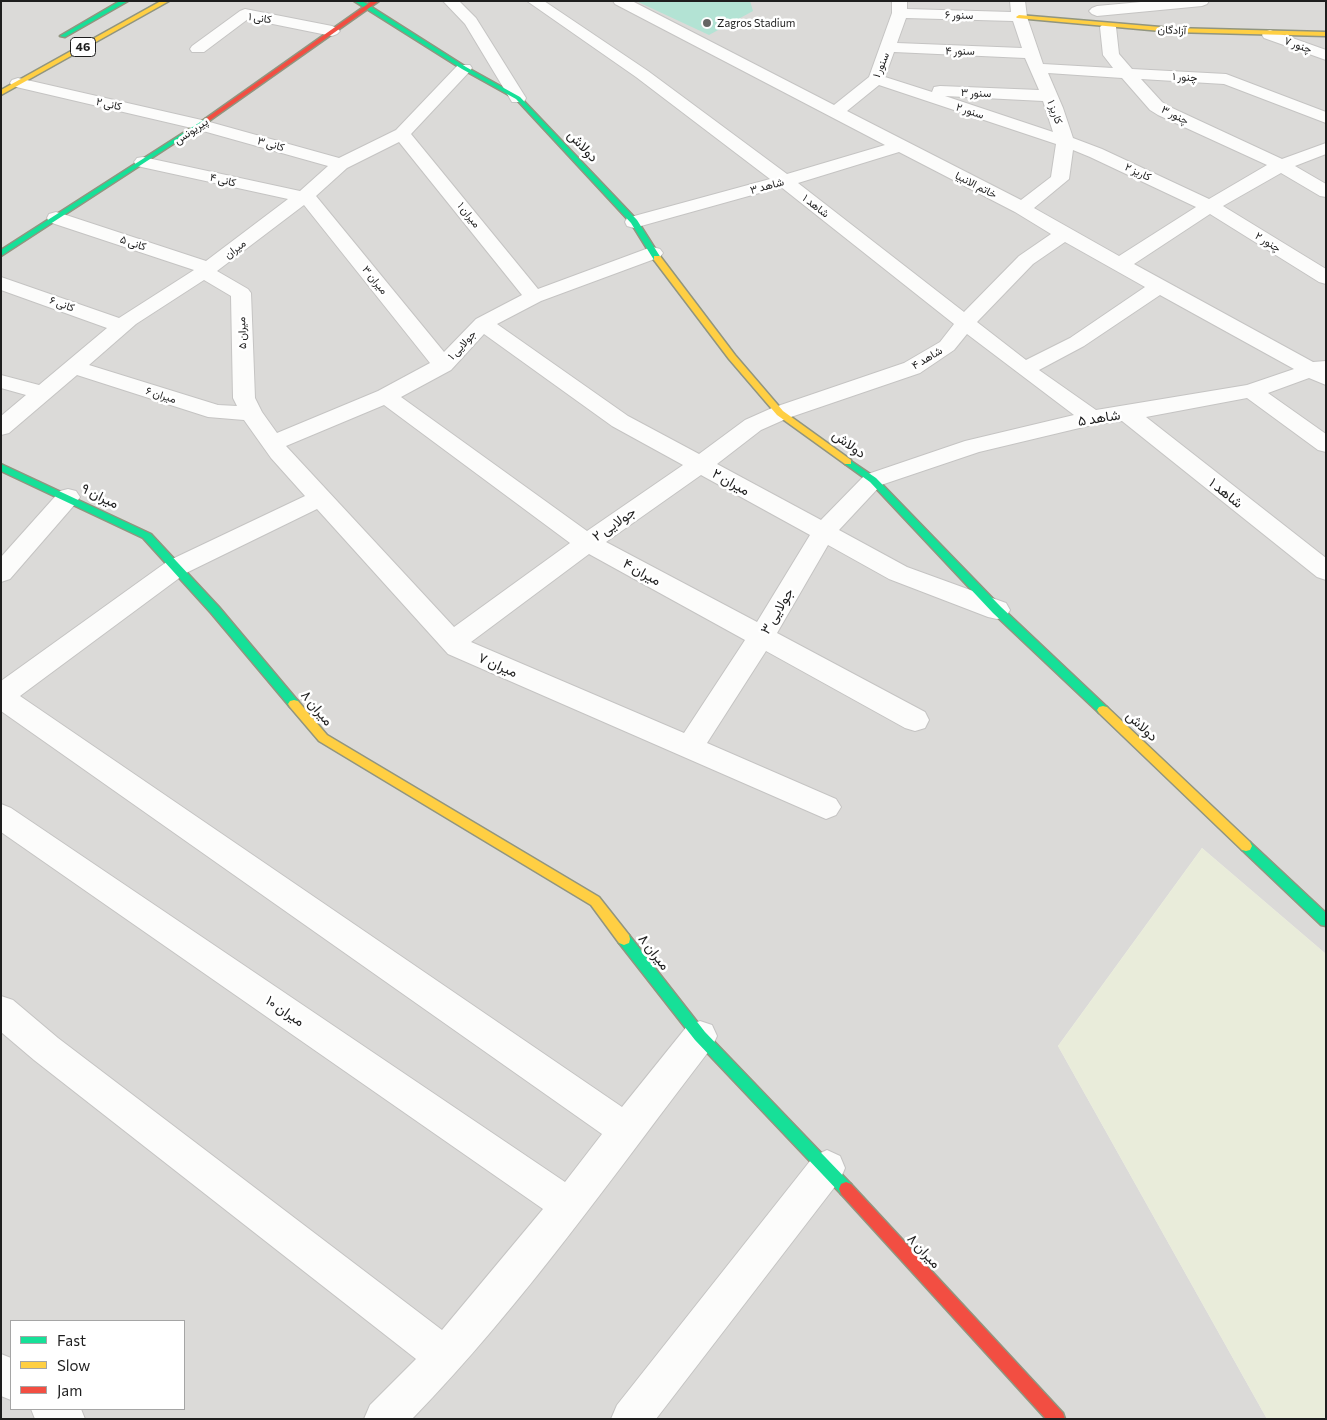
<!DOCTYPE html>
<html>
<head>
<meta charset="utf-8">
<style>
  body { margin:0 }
  #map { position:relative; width:1327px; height:1420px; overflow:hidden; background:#ecebe7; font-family:Commissioner,sans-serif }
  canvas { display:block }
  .frame { position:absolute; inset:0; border:2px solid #1e1e1e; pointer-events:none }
  .legend { position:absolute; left:10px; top:1320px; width:175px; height:90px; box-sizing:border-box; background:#fff; border:1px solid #a5a5a5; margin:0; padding:6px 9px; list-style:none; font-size:15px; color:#1e1e1e }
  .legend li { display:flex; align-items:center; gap:10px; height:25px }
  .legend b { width:25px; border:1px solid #a5a5a5 }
</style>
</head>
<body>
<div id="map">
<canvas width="1327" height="1420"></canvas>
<div class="frame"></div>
<ul class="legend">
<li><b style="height:6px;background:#16e098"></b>Fast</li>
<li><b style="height:6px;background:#ffcf43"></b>Slow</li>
<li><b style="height:6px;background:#f24e42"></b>Jam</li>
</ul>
</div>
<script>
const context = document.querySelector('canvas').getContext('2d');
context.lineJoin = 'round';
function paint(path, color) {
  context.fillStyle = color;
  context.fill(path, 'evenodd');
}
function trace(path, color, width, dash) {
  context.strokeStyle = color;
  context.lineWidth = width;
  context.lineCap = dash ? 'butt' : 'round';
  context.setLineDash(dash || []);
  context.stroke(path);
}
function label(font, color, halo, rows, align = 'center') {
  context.font = font + ' Commissioner,Vazirmatn,sans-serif';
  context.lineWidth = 5;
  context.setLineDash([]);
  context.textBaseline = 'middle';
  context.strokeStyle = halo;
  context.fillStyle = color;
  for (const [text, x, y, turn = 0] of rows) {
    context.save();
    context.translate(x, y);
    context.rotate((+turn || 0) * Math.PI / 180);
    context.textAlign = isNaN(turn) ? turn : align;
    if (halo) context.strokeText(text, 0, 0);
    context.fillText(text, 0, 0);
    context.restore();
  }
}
const residential = new Path2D(`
  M 1,1 L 1326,1 L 1326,954 L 1202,848 L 1058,1046 L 1267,1419 L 1,1419 ZM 11,1321 L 184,1321 L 184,1409 L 11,1409 Z`);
const farmland = new Path2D(`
  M 1202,848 L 1326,954 L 1326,1419 L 1267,1419 L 1058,1046 Z`);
const pitch = new Path2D(`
  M 636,1 L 750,1 L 753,11 L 709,35 Z`);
const street = new Path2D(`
  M 443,1 L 459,1 L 476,18 L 526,98 L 524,102 L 512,102 L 465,24 Z
  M 527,1 L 544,1 L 648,71 L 787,174 L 885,145 L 615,4 L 613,1 L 632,1 L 834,105 L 869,77 L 892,13 L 892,1 L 907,1 L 907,9 L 1011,12 L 1010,1 L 1025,1 L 1027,17 L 1043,64 L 1113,68 L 1103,55 L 1100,27 L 1103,24 L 1113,24 L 1116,27 L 1119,54 L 1132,69 L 1226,74 L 1326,112 L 1326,123 L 1224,84 L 1141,79 L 1162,102 L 1170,107 L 1282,159 L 1326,143 L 1326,154 L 1295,166 L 1326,184 L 1326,197 L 1320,196 L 1281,173 L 1223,206 L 1326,269 L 1326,284 L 1319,282 L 1210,214 L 1134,264 L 1313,362 L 1326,361 L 1326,385 L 1309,378 L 1268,393 L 1326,434 L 1326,452 L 1318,450 L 1247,398 L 1146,417 L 1326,558 L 1326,580 L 1317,577 L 1122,421 L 1092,425 L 979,452 L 881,485 L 839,530 L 907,567 L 1006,603 L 1010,610 L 1006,617 L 997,619 L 988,617 L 889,579 L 828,545 L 777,633 L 925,712 L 929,720 L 925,728 L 915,731 L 905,728 L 766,651 L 707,743 L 836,799 L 841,807 L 836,815 L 826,819 L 448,654 L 317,509 L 186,573 L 20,696 L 622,1107 L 688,1025 L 700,1021 L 712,1025 L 717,1036 L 712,1047 C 615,1173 523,1305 412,1419 L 364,1419 L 370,1405 L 416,1359 L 34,1060 L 1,1032 L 1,996 L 13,1000 L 58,1038 L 442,1330 L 543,1209 L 1,832 L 1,804 L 11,808 L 565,1182 L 602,1134 L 1,711 L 1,681 L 168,561 L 305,496 L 271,458 L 244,420 L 208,417 L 77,375 L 9,433 L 1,435 L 1,416 L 26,395 L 1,388 L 1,375 L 39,385 L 107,328 L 1,290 L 1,277 L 119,318 L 194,270 L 49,222 L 47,218 L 49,214 L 56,212 L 63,214 L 206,261 L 288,199 L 137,166 L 134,162 L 137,158 L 143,157 L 300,191 L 328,166 L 196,129 L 12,86 L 10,83 L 12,80 L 18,78 L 206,121 L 339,158 L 396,130 L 458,65 L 470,65 L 472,68 L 470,71 L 411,134 L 538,289 L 646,249 L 653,247 L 660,249 L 663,253 L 660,257 L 541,301 L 497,324 L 628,416 L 699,454 L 745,420 L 772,408 L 904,363 L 940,342 L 954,324 L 781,187 L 641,226 L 634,228 L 627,226 L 625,222 L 627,218 L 770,179 L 636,77 ZM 906,18 L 1013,21 L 1022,48 L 897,43 ZM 894,52 L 1025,58 L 1039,90 L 940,86 L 934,87 L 932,92 L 885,77 ZM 1048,73 L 1122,78 L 1150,110 L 1158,115 L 1267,165 L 1209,199 L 1102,149 L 1073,138 L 1063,108 ZM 879,85 L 1056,144 L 1051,177 L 1021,200 L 847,111 ZM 945,96 L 1043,101 L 1053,132 ZM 399,142 L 522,295 L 476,319 L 444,352 L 316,196 L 347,168 ZM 1073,150 L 1090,157 L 1196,207 L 1119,256 L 1034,208 L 1069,179 ZM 899,152 L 1015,212 L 1051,234 L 1019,256 L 964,312 L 798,183 ZM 304,205 L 430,363 L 378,391 L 277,433 L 262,412 L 255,398 L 251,293 L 248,289 L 217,271 ZM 1065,242 L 1145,287 L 1070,338 L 1026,360 L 977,322 L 1033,264 ZM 204,280 L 231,296 L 233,398 L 237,406 L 218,405 L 89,365 L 136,324 ZM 1160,295 L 1294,369 L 1247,385 L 1096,410 L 1039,370 L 1084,346 ZM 484,334 L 612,426 L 683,465 L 587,531 L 401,397 L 451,370 ZM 967,334 L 1074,415 L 965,441 L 865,475 L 821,520 L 717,464 L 761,430 L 788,418 L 920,373 L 954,350 ZM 384,405 L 570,543 L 454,627 L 286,446 ZM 701,475 L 810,535 L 757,622 L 606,542 ZM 589,554 L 745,640 L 684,733 L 471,642 Z
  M 1152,1 L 1209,1 L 1207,4 L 1202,6 L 1097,16 L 1092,14 L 1089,11 L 1092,8 L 1097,6 Z
  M 245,9 L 332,26 L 337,28 L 340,31 L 337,34 L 332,36 L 248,19 L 204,52 L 192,52 L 190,49 L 192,46 L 240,11 Z
  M 1270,30 L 1326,50 L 1326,60 L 1264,38 L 1262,35 L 1264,32 Z
  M 68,489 L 76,491 L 80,497 L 76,503 L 10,579 L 1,582 L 1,557 L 60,491 Z
  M 827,1150 L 840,1156 L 845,1168 L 840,1180 L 656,1419 L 611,1419 L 617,1405 L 814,1156 Z
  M 1,1354 L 11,1358 L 11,1400 L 1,1396 Z
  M 31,1409 L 81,1409 L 85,1419 L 35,1419 Z`);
const fast = new Path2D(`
  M 120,1 L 128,1 L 65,37 L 60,36 Z
  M 354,1 L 362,1 L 466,67 L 520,97 L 637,220 L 661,258 L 660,260 L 654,260 L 631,223 L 516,99 L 462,69 Z
  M 205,119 L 210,120 L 1,256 L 1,250 Z
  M 848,459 L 876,478 L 1001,607 L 1107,707 L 1109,710 L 1107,713 L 1099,713 L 993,613 L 870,482 L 845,464 L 845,460 Z
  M 1,464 L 151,534 L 219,607 L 298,701 L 300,704 L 298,707 L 290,707 L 211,613 L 143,538 L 1,471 Z
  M 1246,841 L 1250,842 L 1326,913 L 1326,926 L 1321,925 L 1242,850 L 1240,846 L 1242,842 Z
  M 624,933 L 629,935 L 705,1032 L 851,1184 L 853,1189 L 851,1194 L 846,1196 L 841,1194 L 695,1040 L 619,943 L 618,939 L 619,935 Z`);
const slow = new Path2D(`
  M 161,1 L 169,1 L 1,95 L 1,90 Z
  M 1019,15 L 1172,28 L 1326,32 L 1326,36 L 1172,32 L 1017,18 L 1016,17 Z
  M 654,256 L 660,256 L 735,355 L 783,411 L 851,460 L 851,464 L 845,464 L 777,415 L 729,359 L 654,260 Z
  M 294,700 L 298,701 L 327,735 L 599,897 L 629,935 L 630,939 L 629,943 L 624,945 L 619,943 L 591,905 L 319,741 L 290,707 L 288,704 L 290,701 Z
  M 1103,706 L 1107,707 L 1250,842 L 1252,846 L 1250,850 L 1246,851 L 1242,850 L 1099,713 L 1097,710 L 1099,707 Z`);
const jam = new Path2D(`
  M 372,1 L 379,1 L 209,121 L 205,121 L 205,119 Z
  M 846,1182 L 851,1184 L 1063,1413 L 1065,1419 L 1046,1419 L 841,1194 L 839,1189 L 841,1184 Z`);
const markers = [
  [707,23,5,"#666664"]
];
const farStreetnames = [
  ["سنور ۶",959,15,2],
  ["کانی ۱",260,18,8],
  ["آزادگان",1172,30,3],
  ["چنور ۷",1298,45,20],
  ["سنور ۴",960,51,1],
  ["سنور ۱",881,65,-67],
  ["چنور ۱",1185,77,3],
  ["سنور ۳",976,93,2],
  ["کانی ۲",109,104,13],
  ["سنور ۲",970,111,18],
  ["کاریز ۱",1055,112,70],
  ["چنور ۳",1175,115,27],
  ["پیریونس",191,131,-34],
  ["کانی ۳",271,144,16],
  ["کاریز ۲",1138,172,25],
  ["کانی ۴",223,180,13],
  ["خاتم الانبیا",976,185,27],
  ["شاهد ۳",767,186,-15],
  ["شاهد ۱",816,206,38],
  ["میران ۱",469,215,51],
  ["چنور ۲",1268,242,32],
  ["کانی ۵",133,243,18],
  ["میران",235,249,-37],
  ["میران ۳",375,280,51],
  ["کانی ۶",62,304,20],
  ["میران ۵",242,333,-92],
  ["جولایی ۱",462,345,-47],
  ["شاهد ۴",927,358,-31],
  ["میران ۶",161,395,18]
];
const farPoinames = [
  ["Zagros Stadium",717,23]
];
const shields = [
  [83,47,25]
];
const shieldNames = [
  ["46",83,47]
];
const streetNames = [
  ["دولاش",583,146,47],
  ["شاهد ۵",1099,418,-9],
  ["دولاش",849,444,36],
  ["میران ۲",731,482,29],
  ["شاهد ۱",1226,493,39],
  ["میران ۹",100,496,26],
  ["جولایی ۲",614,524,-35],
  ["میران ۴",642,572,29],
  ["جولایی ۳",777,611,-59],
  ["میران ۷",498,665,24],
  ["میران ۸",317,708,50],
  ["دولاش",1142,726,43],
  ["میران ۸",654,952,52],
  ["میران ۱۰",285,1011,34],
  ["میران ۸",924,1251,47]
];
paint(residential, '#dbdad8');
paint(farmland, '#e9ecda');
paint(pitch, '#b3e3d4');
trace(street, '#c5c4c3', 2);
trace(fast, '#91957f', 3);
trace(slow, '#91957f', 3);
trace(jam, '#91957f', 3);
paint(street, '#fcfcfb');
paint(fast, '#16e098');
paint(slow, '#ffcf43');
paint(jam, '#f24e42');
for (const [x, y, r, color] of markers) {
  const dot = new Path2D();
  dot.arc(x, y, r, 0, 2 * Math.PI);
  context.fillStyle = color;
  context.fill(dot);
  trace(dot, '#fff', 2);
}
label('11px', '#1e1e1e', '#fff', farStreetnames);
label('11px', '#1e1e1e', '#fff', farPoinames, 'left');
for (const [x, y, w] of shields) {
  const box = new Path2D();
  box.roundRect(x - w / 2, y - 9.5, w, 19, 4);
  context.fillStyle = '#fff';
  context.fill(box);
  trace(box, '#1e1e1e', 1);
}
label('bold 12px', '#1e1e1e', null, shieldNames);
label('14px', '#1e1e1e', '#fff', streetNames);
</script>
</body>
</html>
